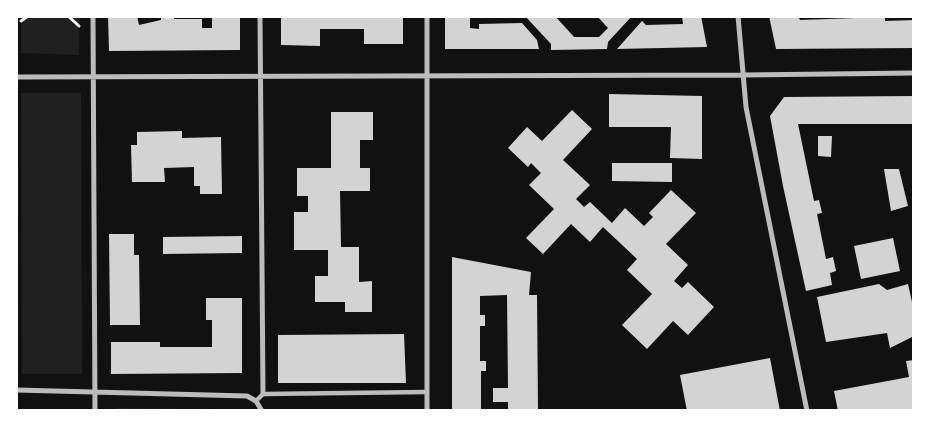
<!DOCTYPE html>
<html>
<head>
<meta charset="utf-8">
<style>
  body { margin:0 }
  #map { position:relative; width:930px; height:427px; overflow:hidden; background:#111; font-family:"DM Sans",sans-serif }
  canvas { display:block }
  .frame { position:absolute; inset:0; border:18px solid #fff; pointer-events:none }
</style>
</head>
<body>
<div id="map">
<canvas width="930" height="427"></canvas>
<div class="frame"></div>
</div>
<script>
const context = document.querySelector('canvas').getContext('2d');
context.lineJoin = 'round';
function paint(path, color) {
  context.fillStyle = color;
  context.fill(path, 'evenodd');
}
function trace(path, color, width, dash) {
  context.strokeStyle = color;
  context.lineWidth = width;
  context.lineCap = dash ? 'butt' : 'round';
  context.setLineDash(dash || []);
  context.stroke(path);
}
const green = new Path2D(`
  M 21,16 L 79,16 L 79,55 L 21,53 Z
  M 21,93 L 81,93 L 82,374 L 22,374 Z
  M 116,408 L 233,409 L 235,411 L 116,411 Z`);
const building = new Path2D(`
  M 108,16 L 137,16 L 139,25 L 161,20 L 161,16 L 174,16 L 174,19 L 202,19 L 202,28 L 212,28 L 212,16 L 240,16 L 240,50 L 109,51 Z
  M 281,16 L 403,16 L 403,44 L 364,44 L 364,29 L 320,29 L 320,46 L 281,45 Z
  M 445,16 L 470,16 L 470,28 L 479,29 L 479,24 L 522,23 L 537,40 L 539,49 L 445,49 Z
  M 525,16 L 555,16 L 574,37 L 599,37 L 608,28 L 597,16 L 632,16 L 608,42 L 607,49 L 551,50 L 551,44 Z
  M 682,16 L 701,16 L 707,47 L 617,49 L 642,21 L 646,25 L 683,24 Z
  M 769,16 L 798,16 L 800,20 L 855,18 L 855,16 L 885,16 L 885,21 L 914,20 L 914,48 L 776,49 Z
  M 609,94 L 702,96 L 702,159 L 670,158 L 671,127 L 609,127 Z
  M 914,96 L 914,124 L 798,124 L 814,201 L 819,200 L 822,213 L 817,214 L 826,259 L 833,257 L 836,271 L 830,273 L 832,285 L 806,291 L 783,186 L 770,116 L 784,97 Z
  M 572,110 L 592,129 L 563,160 L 590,185 L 576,199 L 584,207 L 590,202 L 612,223 L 625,208 L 644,226 L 653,217 L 649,213 L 671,190 L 696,213 L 666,244 L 688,265 L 674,281 L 682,288 L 688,282 L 714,307 L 688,335 L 673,321 L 647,349 L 622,325 L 652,294 L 627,270 L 637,259 L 603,227 L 590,242 L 571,224 L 543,254 L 526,238 L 554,209 L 529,185 L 541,173 L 531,163 L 528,167 L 508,148 L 527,127 L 542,141 Z
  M 331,112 L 373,112 L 373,140 L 360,140 L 360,168 L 370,168 L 370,191 L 340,191 L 341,247 L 359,247 L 359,282 L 372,281 L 372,312 L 345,312 L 345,302 L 315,302 L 315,276 L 328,276 L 328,250 L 294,250 L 294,212 L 308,212 L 308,196 L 297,196 L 297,168 L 331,168 Z
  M 182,131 L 182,138 L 221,137 L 222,194 L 200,194 L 200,186 L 194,186 L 194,167 L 164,168 L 165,182 L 132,182 L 131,145 L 137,145 L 137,132 Z
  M 818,136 L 832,136 L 831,157 L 818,156 Z
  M 612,163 L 672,163 L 672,182 L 612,181 Z
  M 884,169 L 899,169 L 908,206 L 891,211 Z
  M 109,234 L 134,234 L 134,255 L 139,255 L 140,325 L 110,325 Z
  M 242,236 L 242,253 L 163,254 L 163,237 Z
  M 893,238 L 900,271 L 861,279 L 854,246 Z
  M 452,257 L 531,272 L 529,295 L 537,295 L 538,411 L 508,411 L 508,402 L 493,402 L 493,388 L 508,388 L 507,295 L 480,296 L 480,315 L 485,315 L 485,326 L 480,326 L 480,361 L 486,361 L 486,371 L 481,371 L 481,411 L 452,411 Z
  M 879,284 L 887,290 L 908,284 L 914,311 L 914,336 L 890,348 L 887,333 L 826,342 L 817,297 Z
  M 206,298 L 242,298 L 242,373 L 111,374 L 111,342 L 160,342 L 160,347 L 212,347 L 212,320 L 206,320 Z
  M 404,334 L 406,383 L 278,383 L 278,335 Z
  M 770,358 L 780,411 L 687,411 L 680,375 Z
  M 914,360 L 914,391 L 912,392 L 914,410 L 838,411 L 834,391 L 909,377 L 906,361 Z`);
const path = new Path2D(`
  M 68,16 L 79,26
  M 21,21 L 28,16`);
const pedestrian = new Path2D(`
  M 256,401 L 263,394 L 427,392`);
const minor = new Path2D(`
  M 93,16 L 95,411
  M 260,16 L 263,394
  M 738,16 L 746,107 L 807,411
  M 16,77 L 743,75 L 914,73
  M 16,390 L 247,396 L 256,401 L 262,411
  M 427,411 L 427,16`);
paint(green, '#202020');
paint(building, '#d3d3d3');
trace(path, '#f5f5f5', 3);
trace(pedestrian, '#bcbcbc', 4.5);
trace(minor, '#bcbcbc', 5);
</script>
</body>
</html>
